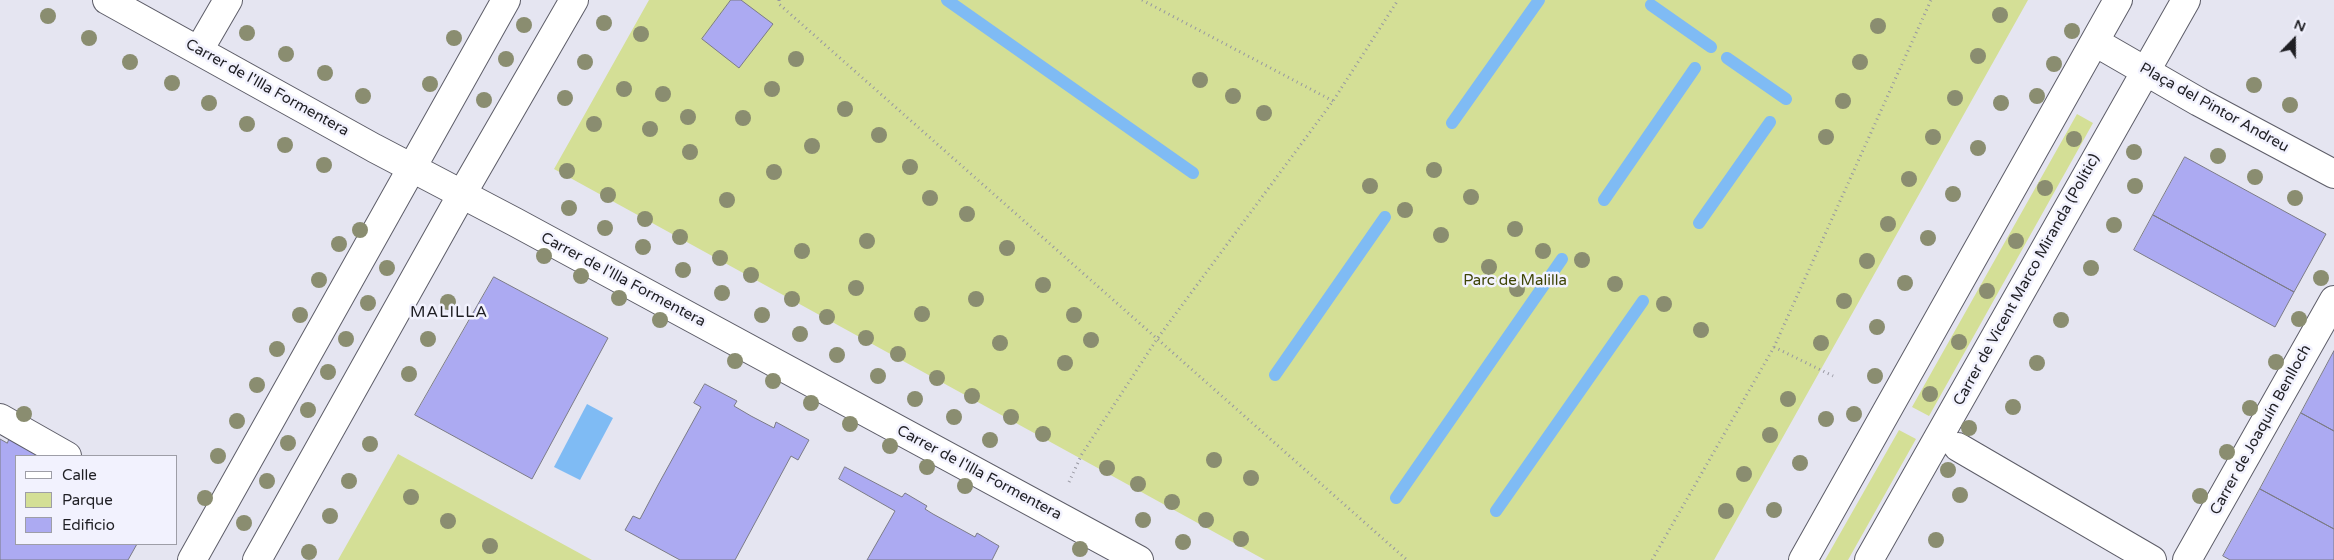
<!DOCTYPE html>
<html>
<head>
<meta charset="utf-8">
<style>
  body { margin:0 }
  #map { position:relative; width:2334px; height:560px; overflow:hidden; background:#e5e5f1; font-family:"Varela Round",sans-serif }
  canvas { display:block }
  .legend { position:absolute; left:15px; top:455px; width:162px; height:90px; box-sizing:border-box; background:#f2f2fe; border:1px solid #9e9ea7; margin:0; padding:6px 9px; list-style:none; font-size:15px; color:#1f1f24 }
  .legend li { display:flex; align-items:center; gap:10px; height:25px }
  .legend b { width:25px; border:1px solid #9e9ea7 }
  .north { position:absolute; left:2269px; top:15px; width:50px; height:50px; -webkit-text-stroke:4px #f2f2fe; paint-order:stroke; rotate:22deg; font-size:14px; font-weight:700; line-height:20px; text-align:center; color:#1f1f24 }
  .north::after { content:''; display:block; margin:auto; width:18px; height:22px; background:#1f1f24; clip-path:polygon(50% 0,100% 100%,50% 72%,0 100%) }
</style>
</head>
<body>
<div id="map">
<canvas width="2334" height="560"></canvas>
<ul class="legend">
<li><b style="height:6px;background:#fff"></b>Calle</li>
<li><b style="height:14px;background:#d4df96"></b>Parque</li>
<li><b style="height:14px;background:#acaaf2"></b>Edificio</li>
</ul>
<div class="north">N</div>
</div>
<script>
const context = document.querySelector('canvas').getContext('2d');
context.lineJoin = 'round';
function paint(path, color) {
  context.fillStyle = color;
  context.fill(path, 'evenodd');
}
function trace(path, color, width, dash) {
  context.strokeStyle = color;
  context.lineWidth = width;
  context.lineCap = dash ? 'butt' : 'round';
  context.setLineDash(dash || []);
  context.stroke(path);
}
function label(font, color, halo, rows, align = 'center') {
  context.font = font + ' "Varela Round",sans-serif';
  context.lineWidth = 5;
  context.setLineDash([]);
  context.textBaseline = 'middle';
  context.strokeStyle = halo;
  context.fillStyle = color;
  for (const [text, x, y, turn = 0] of rows) {
    context.save();
    context.translate(x, y);
    context.rotate((+turn || 0) * Math.PI / 180);
    context.textAlign = isNaN(turn) ? turn : align;
    if (halo) context.strokeText(text, 0, 0);
    context.fillText(text, 0, 0);
    context.restore();
  }
}
const green = new Path2D(`
  M 649,0 L 2028,0 L 1714,560 L 1265,560 L 554,169 Z
  M 2077,114 L 2093,123 L 1929,416 L 1912,407 Z
  M 1899,430 L 1916,439 L 1848,560 L 1825,560 Z
  M 398,454 L 592,560 L 338,560 Z`);
const water = new Path2D(`
  M 587,404 L 613,418 L 580,480 L 554,467 Z`);
const stream = new Path2D(`
  M 947,0 L 1193,173
  M 1651,5 L 1711,47
  M 1727,58 L 1786,99
  M 1452,123 L 1539,0
  M 1604,200 L 1695,68
  M 1699,223 L 1770,122
  M 1275,375 L 1385,217
  M 1396,498 L 1562,259
  M 1496,511 L 1643,301`);
const building = new Path2D(`
  M 731,0 L 741,0 L 773,24 L 739,68 L 702,39 Z
  M 2185,157 L 2326,234 L 2294,292 L 2153,215 Z
  M 2153,215 L 2294,292 L 2275,327 L 2134,250 Z
  M 494,277 L 608,338 L 532,479 L 415,415 Z
  M 2334,351 L 2334,431 L 2301,413 Z
  M 705,384 L 737,401 L 734,406 L 751,416 L 774,428 L 776,422 L 809,440 L 798,460 L 791,456 L 735,560 L 680,560 L 625,530 L 633,516 L 640,519 L 658,485 L 701,407 L 694,403 Z
  M 2301,413 L 2334,431 L 2334,529 L 2260,489 Z
  M 10,437 L 44,456 L 16,456 L 16,544 L 137,544 L 128,560 L 0,560 L 0,439 L 7,443 Z
  M 845,467 L 902,497 L 905,493 L 927,506 L 925,509 L 933,514 L 975,537 L 977,533 L 999,546 L 992,560 L 867,560 L 895,511 L 839,479 Z
  M 2260,489 L 2334,529 L 2334,560 L 2230,560 L 2223,556 Z`);
const path = new Path2D(`
  M 779,0 L 779,4 L 1407,560
  M 1142,0 L 1333,101
  M 1774,347 L 1833,376
  M 1069,482 L 1082,454 L 1157,339 L 1333,101 L 1398,0
  M 1652,560 L 1774,347 L 1931,0`);
const minor = new Path2D(`
  M 107,0 L 374,148 L 515,222 L 1139,560
  M 2095,42 L 2199,102 L 2334,174
  M 199,50 L 228,0
  M 0,418 L 67,456
  M 1958,447 L 2152,560
  M 192,560 L 506,0
  M 257,560 L 462,194 L 574,0
  M 1803,560 L 2118,0
  M 1869,560 L 2186,0
  M 2187,560 L 2334,300`);
const trees = [
  [2000,15],
  [48,16],
  [604,23],
  [524,25],
  [1878,26],
  [2072,31],
  [247,33],
  [641,34],
  [89,38],
  [454,38],
  [286,54],
  [1978,56],
  [506,59],
  [796,59],
  [130,62],
  [585,62],
  [1860,62],
  [2054,64],
  [325,73],
  [1200,80],
  [172,83],
  [430,84],
  [2254,85],
  [624,89],
  [772,89],
  [663,94],
  [363,96],
  [1233,96],
  [2037,96],
  [565,98],
  [1955,98],
  [484,100],
  [1843,101],
  [209,103],
  [2001,103],
  [2290,105],
  [845,109],
  [1264,113],
  [688,117],
  [743,118],
  [247,124],
  [594,124],
  [650,129],
  [879,135],
  [1826,137],
  [1933,137],
  [2074,139],
  [285,145],
  [812,146],
  [1978,148],
  [690,152],
  [2134,152],
  [2218,156],
  [324,165],
  [910,167],
  [1434,170],
  [567,171],
  [774,172],
  [2255,177],
  [1909,179],
  [1370,186],
  [2135,186],
  [2045,188],
  [1953,194],
  [608,195],
  [1471,197],
  [930,198],
  [2295,198],
  [727,200],
  [569,208],
  [1405,210],
  [967,214],
  [645,219],
  [1888,224],
  [2114,225],
  [605,228],
  [1515,229],
  [360,230],
  [1441,235],
  [680,237],
  [1928,238],
  [867,241],
  [2016,241],
  [339,244],
  [643,247],
  [1007,248],
  [802,251],
  [1543,251],
  [544,256],
  [720,258],
  [1582,260],
  [1867,261],
  [1489,267],
  [387,268],
  [2091,268],
  [683,270],
  [751,275],
  [581,276],
  [2321,278],
  [319,280],
  [1905,283],
  [1615,284],
  [1043,285],
  [856,288],
  [1517,289],
  [1987,291],
  [722,293],
  [619,298],
  [792,299],
  [976,299],
  [1844,301],
  [448,302],
  [368,303],
  [1664,304],
  [922,314],
  [300,315],
  [762,315],
  [1074,315],
  [827,317],
  [2299,319],
  [660,320],
  [2061,320],
  [1877,327],
  [1701,330],
  [800,334],
  [866,338],
  [346,339],
  [428,339],
  [1091,340],
  [1959,342],
  [1000,343],
  [1821,343],
  [277,349],
  [898,354],
  [837,355],
  [735,361],
  [2276,362],
  [1065,363],
  [2037,363],
  [328,372],
  [409,374],
  [878,376],
  [1875,376],
  [937,378],
  [773,381],
  [257,385],
  [1930,394],
  [972,396],
  [915,399],
  [1788,399],
  [811,403],
  [2013,407],
  [2250,408],
  [308,410],
  [24,414],
  [1854,414],
  [954,417],
  [1011,417],
  [1826,419],
  [237,421],
  [850,424],
  [1969,428],
  [1043,434],
  [1770,435],
  [990,440],
  [288,443],
  [370,444],
  [890,446],
  [2227,452],
  [218,456],
  [1214,460],
  [1800,463],
  [927,467],
  [1107,468],
  [1948,470],
  [1744,474],
  [1251,478],
  [267,481],
  [349,481],
  [1138,484],
  [965,486],
  [1960,495],
  [2200,496],
  [411,497],
  [205,498],
  [1172,502],
  [1774,510],
  [1726,511],
  [330,516],
  [1143,520],
  [1206,520],
  [448,521],
  [244,523],
  [1241,539],
  [1936,540],
  [1183,542],
  [490,546],
  [1080,549],
  [309,552]
];
const streetNames = [
  ["Carrer de l'Illa Formentera",267,88,29],
  ["Plaça del Pintor Andreu",2214,108,29],
  ["Carrer de l'Illa Formentera",623,280,28],
  ["Carrer de Vicent Marco Miranda (Polític)",2027,280,-61],
  ["Carrer de Joaquín Benlloch",2261,430,-61],
  ["Carrer de l'Illa Formentera",979,473,28]
];
const parkNames = [
  ["Parc de Malilla",1515,281]
];
const neighbourhoodNames = [
  ["MALILLA",449,313]
];
paint(green, '#d4df96');
paint(water, '#7fbbf4');
trace(stream, '#7fbbf4', 12);
paint(building, '#acaaf2');
trace(building, '#7b7b86', 1);
trace(minor, '#5d5d68', 30);
trace(path, '#9797a1', 3, [1, 4]);
trace(minor, '#fff', 28);
context.fillStyle = '#8a8d70';
for (const [x, y] of trees) {
  context.beginPath();
  context.arc(x, y, 8, 0, 2 * Math.PI);
  context.fill();
}
label('15px', '#1f1f24', '#f2f2fe', streetNames);
label('15px', '#3f4507', '#f2f2fe', parkNames);
context.letterSpacing = '1px';
label('16px', '#1f1f24', '#f2f2fe', neighbourhoodNames);
context.letterSpacing = '0px';
</script>
</body>
</html>
